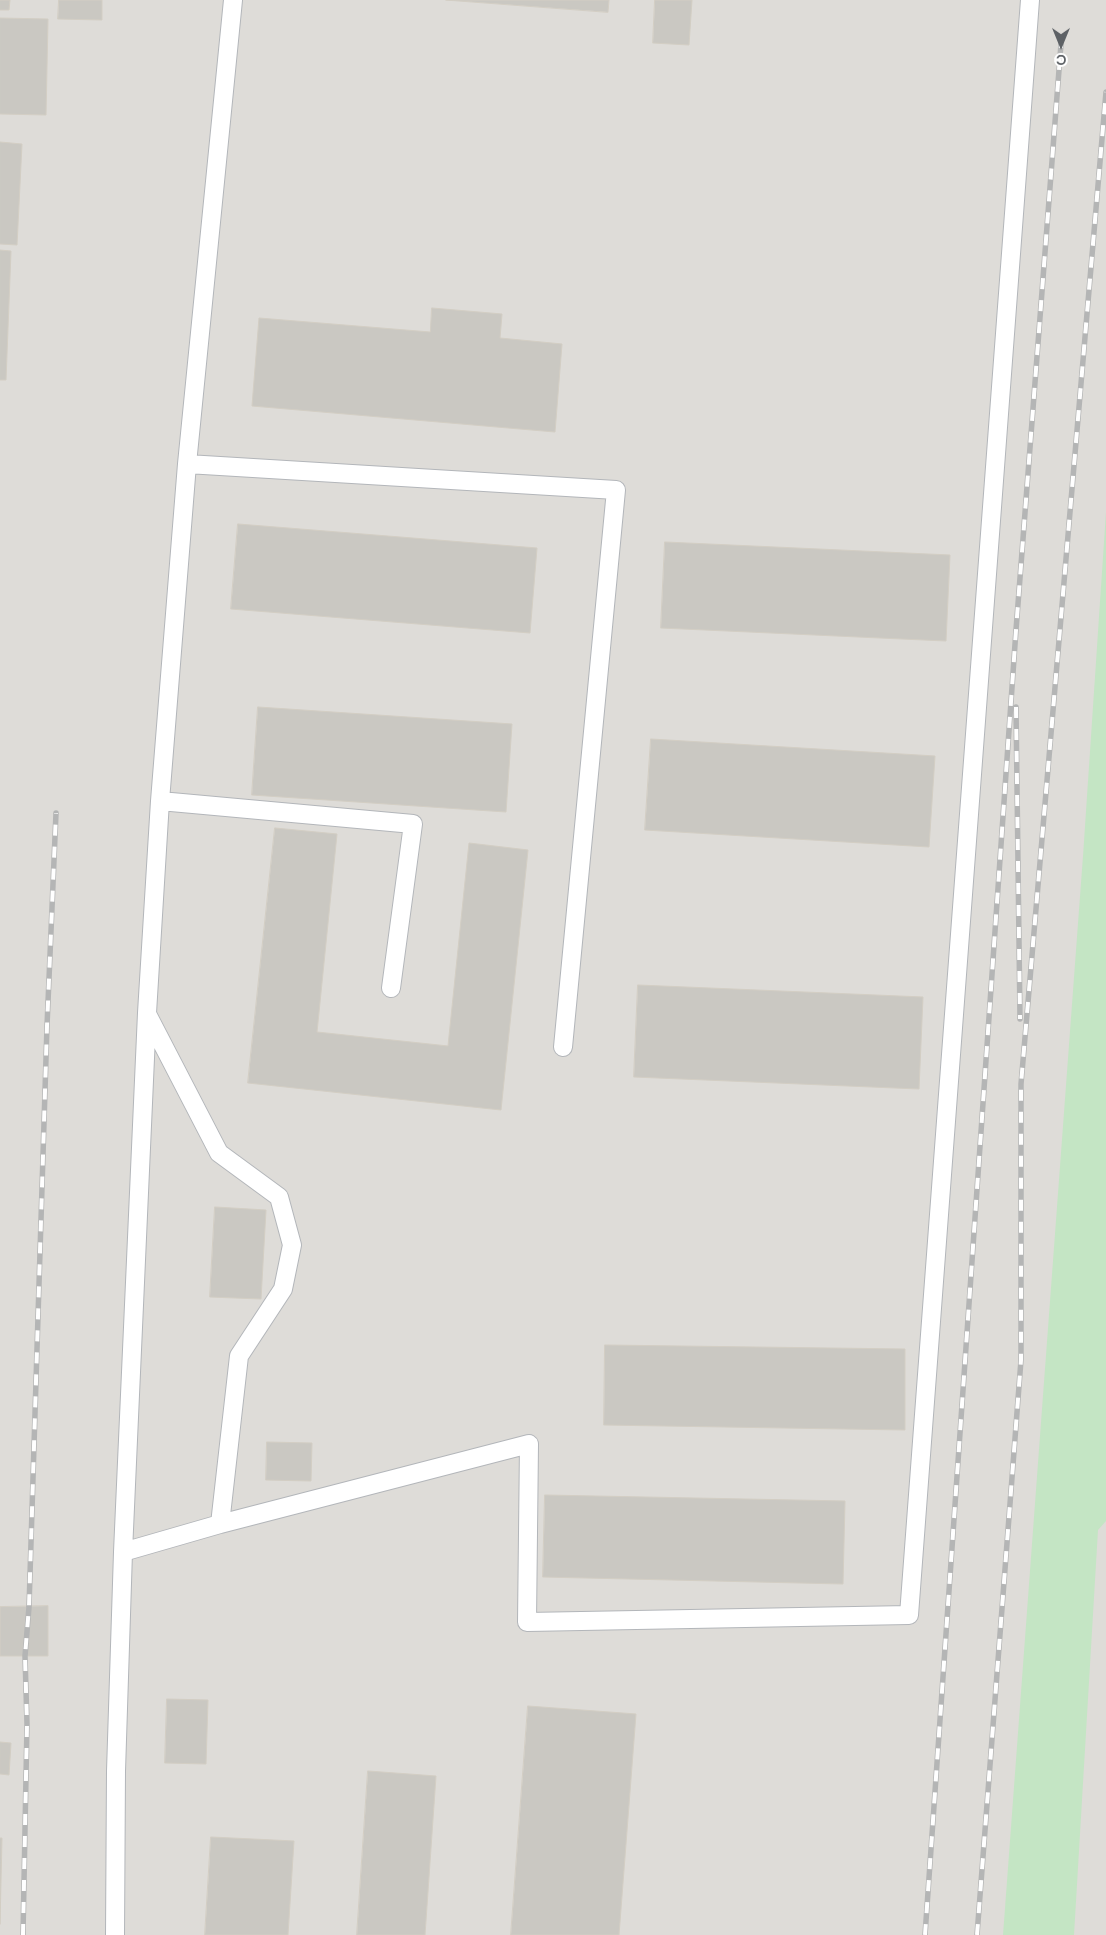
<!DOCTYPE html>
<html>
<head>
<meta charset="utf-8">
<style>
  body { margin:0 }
  #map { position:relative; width:1106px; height:1935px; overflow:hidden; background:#efede6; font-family:Manrope,sans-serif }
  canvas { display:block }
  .north { position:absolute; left:1036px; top:20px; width:50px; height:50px; -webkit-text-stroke:4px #fff; paint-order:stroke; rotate:180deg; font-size:14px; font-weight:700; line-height:20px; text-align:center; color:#5d6165 }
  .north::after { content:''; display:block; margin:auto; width:18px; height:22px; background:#5d6165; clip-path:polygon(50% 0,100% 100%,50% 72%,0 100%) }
</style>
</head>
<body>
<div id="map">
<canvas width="1106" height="1935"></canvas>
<div class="north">С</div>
</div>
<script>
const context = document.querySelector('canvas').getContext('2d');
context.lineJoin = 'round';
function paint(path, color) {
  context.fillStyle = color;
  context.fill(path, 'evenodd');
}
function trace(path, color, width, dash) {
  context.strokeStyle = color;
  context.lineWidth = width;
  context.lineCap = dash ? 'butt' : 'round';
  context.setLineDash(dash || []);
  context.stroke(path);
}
const industrial = new Path2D(`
  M 0,0 L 1106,0 L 1106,1935 L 0,1935 Z`);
const green = new Path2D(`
  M 1106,512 L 1106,1521 L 1098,1530 L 1074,1935 L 1003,1935 L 1083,856 Z`);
const building = new Path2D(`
  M 0,0 L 10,0 L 9,10 L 0,10 Z
  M 59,0 L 102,0 L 102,20 L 58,19 Z
  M 446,0 L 609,0 L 608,12 Z
  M 655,0 L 692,0 L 689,45 L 653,43 Z
  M 0,18 L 48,19 L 46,115 L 0,114 Z
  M 0,142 L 22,144 L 17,245 L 0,244 Z
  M 0,250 L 11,251 L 6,380 L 0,380 Z
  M 432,308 L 502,314 L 500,338 L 562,344 L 555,432 L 252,406 L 259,318 L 430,332 Z
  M 238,524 L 537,548 L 530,633 L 231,609 Z
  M 665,542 L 950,555 L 946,641 L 661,628 Z
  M 258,707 L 512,724 L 506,812 L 252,795 Z
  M 651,739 L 935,756 L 929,847 L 645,830 Z
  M 275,828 L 337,834 L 317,1032 L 448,1046 L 469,843 L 528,850 L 501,1110 L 248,1083 Z
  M 638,985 L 923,997 L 919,1089 L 634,1077 Z
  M 215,1207 L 266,1210 L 261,1299 L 210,1297 Z
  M 605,1345 L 905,1349 L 905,1430 L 604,1425 Z
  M 267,1442 L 312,1443 L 311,1481 L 266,1480 Z
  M 545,1495 L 845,1501 L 843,1584 L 543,1577 Z
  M 48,1606 L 48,1656 L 0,1656 L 0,1607 Z
  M 167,1699 L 208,1700 L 206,1764 L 165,1763 Z
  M 528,1706 L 636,1714 L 619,1935 L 511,1935 Z
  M 0,1742 L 11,1743 L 9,1775 L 0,1774 Z
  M 368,1771 L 436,1776 L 425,1935 L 357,1935 Z
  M 211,1837 L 294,1841 L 288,1935 L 205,1935 Z
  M 0,1838 L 2,1838 L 0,1924 Z`);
const service = new Path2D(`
  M 187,464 L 616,490 L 563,1047
  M 160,801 L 413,824 L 391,988
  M 147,1014 L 219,1153 L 279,1197 L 292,1245 L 283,1289 L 239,1356 L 220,1524
  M 123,1552 L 220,1524 L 529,1444 L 527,1622 L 909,1615 L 1030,0
  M 115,1935 L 116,1771 L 123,1552 L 147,1013 L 160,801 L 187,464 L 233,0`);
const rail = new Path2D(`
  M 1016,707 L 1020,1019
  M 23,1935 L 27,1724 L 25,1656 L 29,1607 L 47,1026 L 56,813
  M 925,1935 L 1016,630 L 1061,44
  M 977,1935 L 1021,1360 L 1021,1084 L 1106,92`);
paint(industrial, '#dedcd8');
paint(green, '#c4e5c4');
paint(building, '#cac8c2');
trace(building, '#d3cec4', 1);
trace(service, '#b3b6ba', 20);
trace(service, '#fff', 18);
trace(rail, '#b4b5b5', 5.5);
trace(rail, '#fff', 4, [11]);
</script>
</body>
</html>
